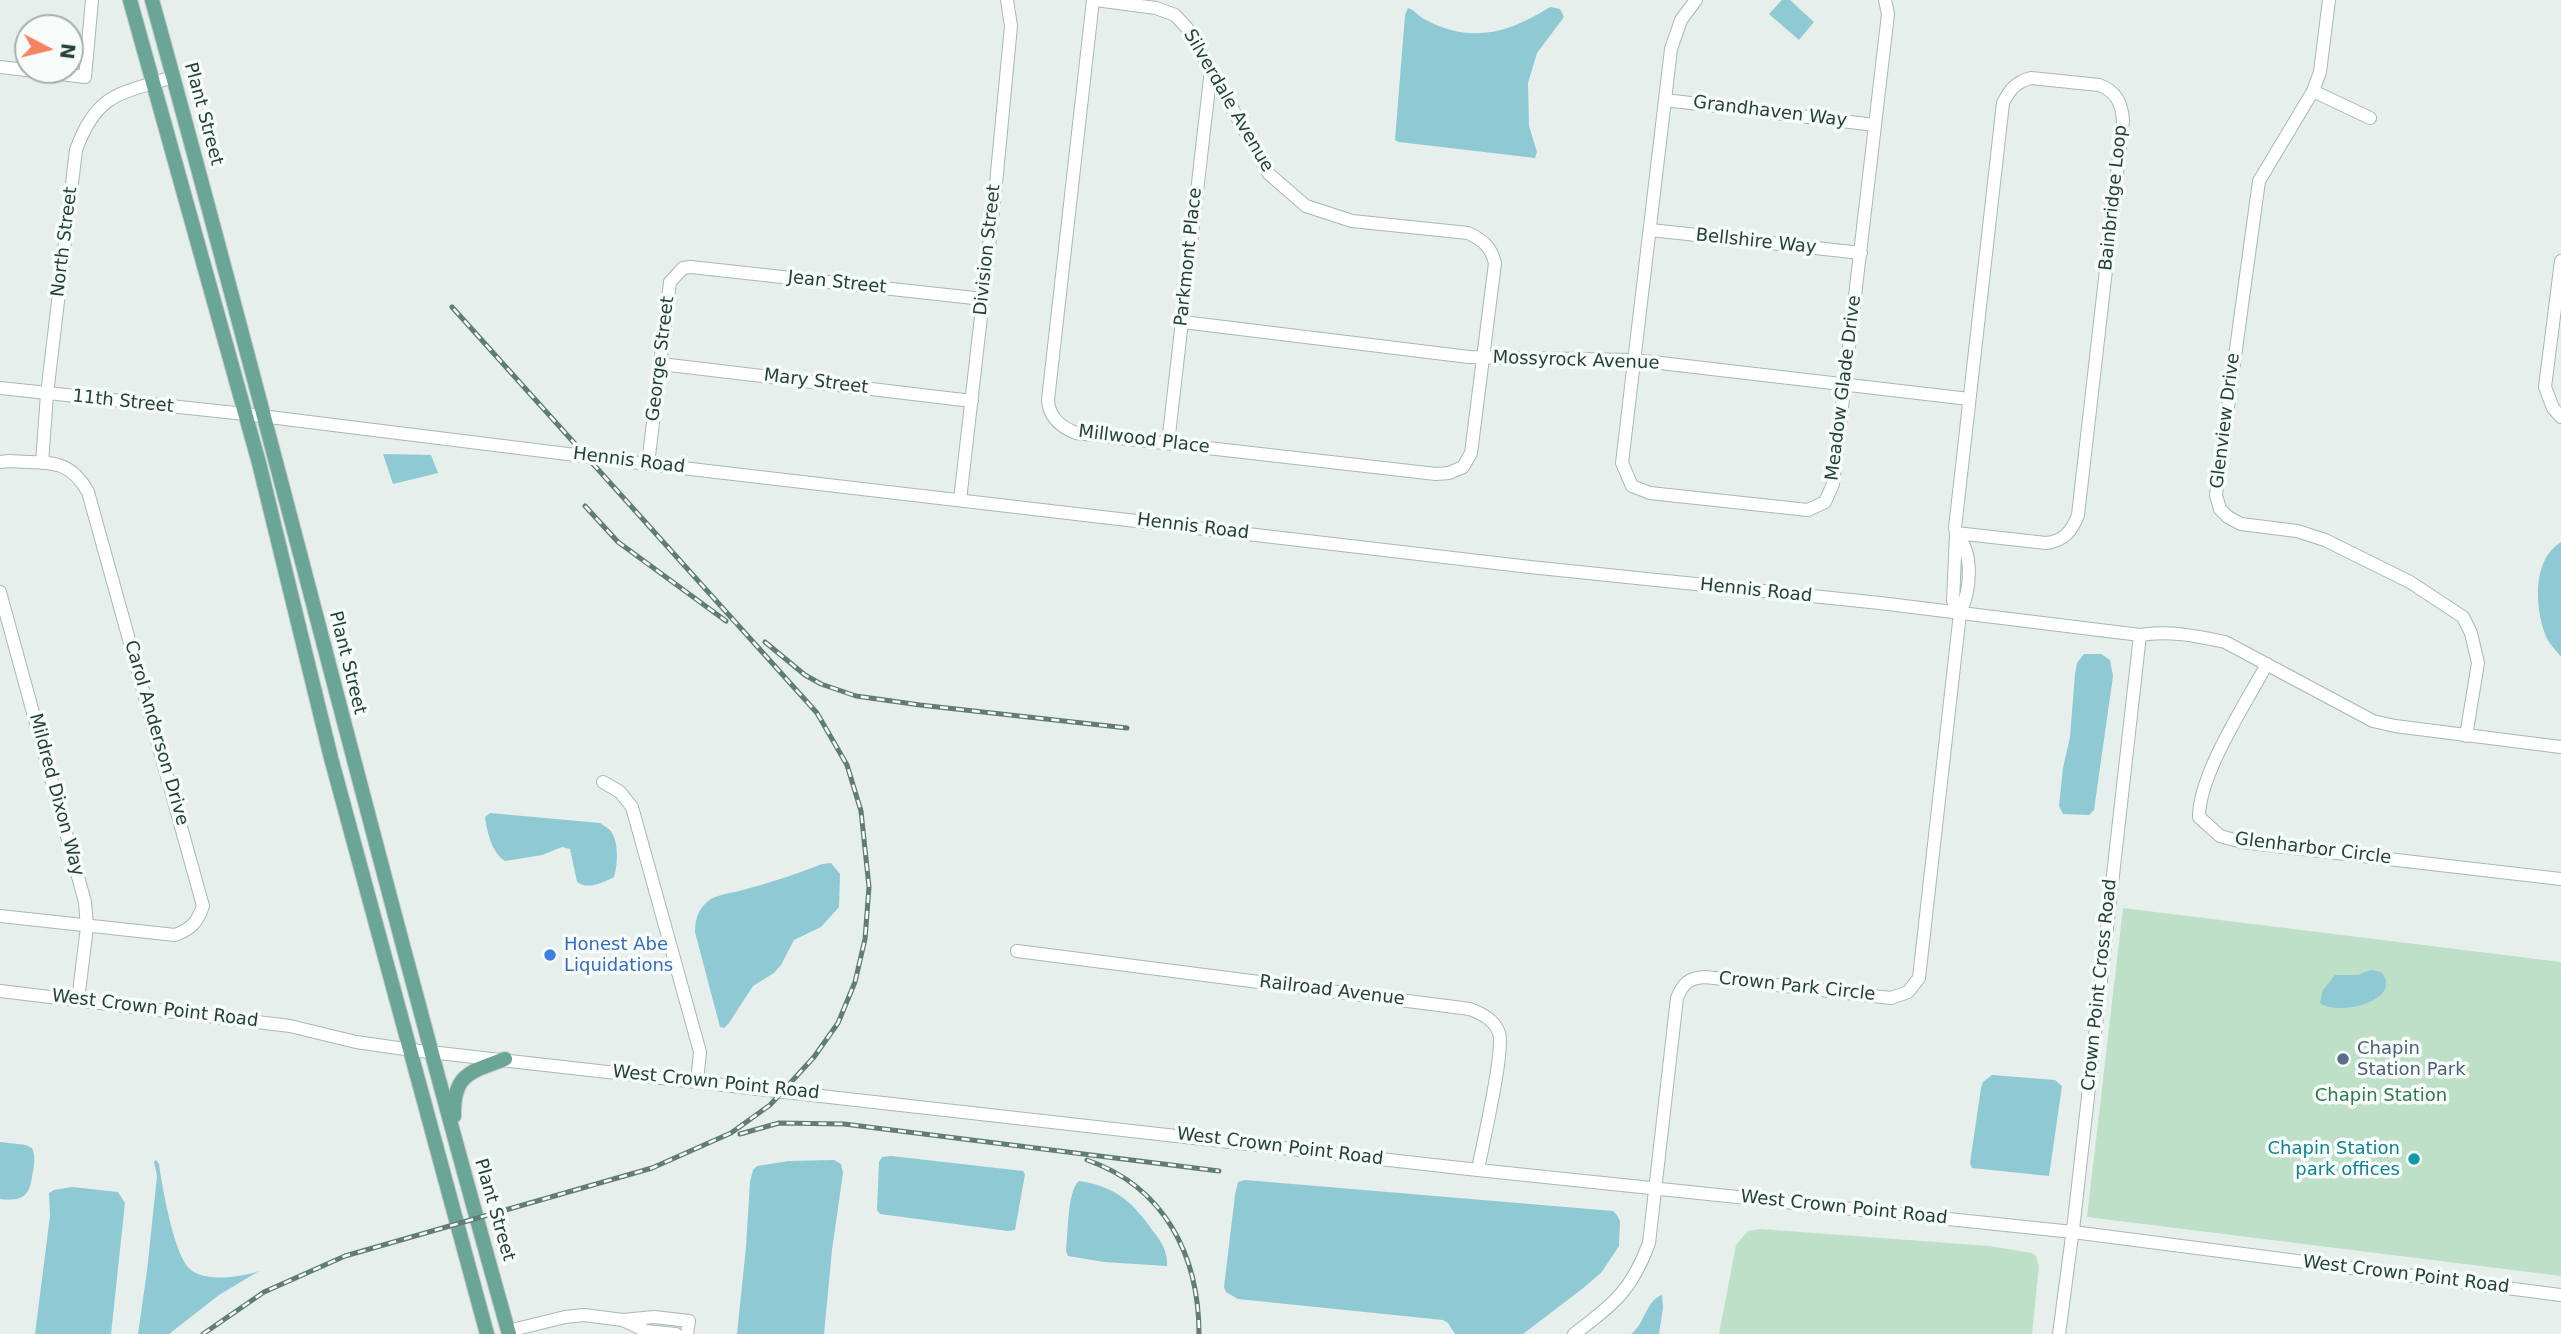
<!DOCTYPE html>
<html>
<head>
<meta charset="utf-8">
<style>
  body { margin:0 }
  #map { position:relative; width:2561px; height:1334px; overflow:hidden; background:#e6efeb; font-family:"DejaVu Sans",sans-serif }
  canvas { display:block }
  .north { position:absolute; left:14px; top:14px; width:70px; height:70px; box-sizing:border-box; background:#f7fbf9; border:2px solid #a3b1ad; border-radius:50%; rotate:97deg; font-size:19px; font-weight:700; line-height:28px; text-align:center; color:#24423a }
  .north::after { content:''; display:block; margin:auto; width:24px; height:32px; background:#f4845f; clip-path:polygon(50% 0,100% 100%,50% 72%,0 100%) }
</style>
</head>
<body>
<div id="map">
<canvas width="2561" height="1334"></canvas>
<div class="north">N</div>
</div>
<script>
const context = document.querySelector('canvas').getContext('2d');
context.lineJoin = 'round';
function paint(path, color) {
  context.fillStyle = color;
  context.fill(path, 'evenodd');
}
function trace(path, color, width, dash) {
  context.strokeStyle = color;
  context.lineWidth = width;
  context.lineCap = dash ? 'butt' : 'round';
  context.setLineDash(dash || []);
  context.stroke(path);
}
function label(font, color, halo, rows, align = 'center') {
  context.font = font + ' "DejaVu Sans",sans-serif';
  context.lineWidth = 7;
  context.setLineDash([]);
  context.textBaseline = 'middle';
  context.strokeStyle = halo;
  context.fillStyle = color;
  for (const [text, x, y, turn = 0] of rows) {
    context.save();
    context.translate(x, y);
    context.rotate((+turn || 0) * Math.PI / 180);
    context.textAlign = isNaN(turn) ? turn : align;
    if (halo) context.strokeText(text, 0, 0);
    context.fillText(text, 0, 0);
    context.restore();
  }
}
const green = new Path2D(`
  M 2123,908 L 2561,962 L 2561,1276 L 2087,1217 Z
  M 1761,1229 L 1989,1246 L 2032,1253 L 2036,1256 L 2039,1266 L 2032,1334 L 1719,1334 L 1736,1245 L 1748,1231 Z`);
const water = new Path2D(`
  M 1782,0 L 1790,0 L 1814,22 L 1799,40 L 1769,14 Z
  M 1550,7 L 1560,9 L 1564,17 L 1537,53 L 1528,83 L 1529,126 L 1537,152 L 1535,158 L 1399,142 L 1395,140 L 1405,15 L 1408,8 C 1415,10 1419,17 1426,20 C 1471,44 1509,33 1550,7 Z
  M 383,454 L 431,455 L 438,473 L 393,484 Z
  M 2561,542 L 2561,657 C 2556,650 2548,643 2545,634 C 2535,606 2532,560 2561,542 Z
  M 2084,654 L 2101,654 L 2110,660 L 2113,676 L 2094,810 L 2089,815 L 2063,814 L 2059,806 L 2063,768 L 2070,737 L 2075,674 L 2077,663 Z
  M 490,813 L 600,823 C 600,823 609,829 610,830 C 619,841 618,864 614,877 C 602,883 588,890 577,882 L 570,849 L 562,847 L 542,855 L 505,861 C 492,853 487,832 485,817 Z
  M 831,863 L 840,874 L 839,907 L 821,927 L 794,940 L 781,965 L 774,973 L 753,986 L 729,1023 L 724,1028 L 720,1027 L 695,932 C 695,918 699,907 711,899 C 720,894 733,893 743,890 C 769,883 797,874 822,864 Z
  M 2371,970 L 2381,972 C 2405,1000 2339,1017 2320,1003 L 2323,990 L 2335,975 L 2358,975 Z
  M 1992,1075 L 2055,1080 L 2062,1086 L 2049,1176 L 1972,1168 L 1970,1163 L 1981,1088 L 1983,1082 Z
  M 0,1142 L 26,1145 L 32,1148 C 36,1158 34,1166 32,1177 C 29,1198 21,1201 0,1199 Z
  M 891,1156 L 1023,1171 L 1025,1174 L 1015,1230 L 1008,1231 L 880,1214 L 877,1210 L 879,1162 L 882,1157 Z
  M 156,1160 L 159,1164 C 162,1186 174,1255 190,1269 C 205,1283 242,1277 259,1271 L 219,1295 L 169,1334 L 138,1334 L 147,1271 L 157,1176 L 154,1162 Z
  M 834,1160 L 841,1164 L 843,1173 L 832,1250 L 824,1334 L 737,1334 L 746,1247 L 750,1182 L 753,1170 L 757,1166 L 789,1161 Z
  M 1245,1180 L 1613,1211 L 1617,1215 L 1620,1221 L 1619,1246 L 1601,1273 L 1582,1289 L 1523,1334 L 1455,1334 L 1448,1323 L 1443,1320 L 1238,1299 L 1226,1292 L 1224,1287 L 1235,1195 L 1238,1182 Z
  M 1079,1181 C 1113,1186 1131,1200 1150,1227 C 1159,1239 1168,1249 1167,1266 L 1104,1262 L 1068,1256 L 1066,1251 C 1068,1235 1067,1191 1079,1181 Z
  M 72,1187 L 118,1192 L 125,1203 L 111,1334 L 35,1334 L 50,1216 L 49,1193 L 54,1190 Z
  M 1662,1295 L 1663,1308 L 1659,1334 L 1631,1334 C 1645,1324 1646,1300 1662,1295 Z`);
const minor = new Path2D(`
  M 1093,0 L 1048,400 C 1049,418 1061,427 1076,433 L 1436,474 L 1449,473 L 1463,467 L 1471,453 L 1495,263 C 1491,247 1483,240 1468,233 L 1352,221 L 1306,206 L 1269,174 L 1187,28 L 1175,15 L 1156,8 L 1096,0
  M 1696,0 L 1681,20 L 1671,49 L 1622,463 L 1632,486 L 1650,493 L 1808,510 L 1825,502 L 1833,484 L 1888,14 L 1885,0
  M 2329,0 L 2320,72 L 2313,91 L 2259,181 L 2216,495 L 2220,509 L 2228,517 L 2241,524 L 2297,531 L 2325,540 L 2410,582 L 2463,617 L 2471,633 L 2478,663 L 2466,736
  M 0,67 L 85,77 L 92,0
  M 2031,78 L 2099,85 C 2116,91 2122,103 2123,121 L 2078,515 C 2072,531 2064,541 2046,543 L 1956,533 L 1955,528 L 2003,103 C 2010,89 2016,82 2031,78 Z
  M 2313,91 L 2370,118
  M 1665,100 L 1875,125
  M 1651,230 L 1861,253
  M 2561,261 L 2545,387 L 2553,408 L 2561,417
  M 1183,322 L 1469,357 L 1635,360 L 1969,399
  M 661,364 L 972,401
  M 0,388 L 245,414 L 648,464 L 1530,567 L 1880,603 L 2140,635 C 2168,630 2197,636 2225,642 L 2373,721 L 2395,726 L 2561,747
  M 1168,443 L 1211,70
  M 0,462 L 9,461 C 46,464 68,456 88,492 L 203,906 C 197,923 191,929 175,935 L 0,916
  M 42,463 L 47,394 L 76,150 C 97,92 120,94 173,77
  M 648,464 L 670,282 L 683,268 L 691,267 L 983,299
  M 960,500 L 995,194 L 1011,26 L 1007,0
  M 1956,533 L 1953,601 L 1960,613
  M 0,592 L 85,902 L 87,927 L 78,1000
  M 2267,664 C 2246,703 2199,774 2199,817 L 2220,836 L 2242,842 L 2561,879
  M 603,782 L 620,792 L 632,807 L 700,1052 L 697,1081
  M 1017,951 L 1470,1009 C 1482,1014 1494,1019 1499,1033 C 1505,1051 1482,1146 1478,1170
  M 0,991 L 290,1026 L 356,1042 L 412,1050 L 1478,1170 L 2073,1232 L 2561,1295
  M 623,1320 L 646,1331 L 676,1334
  M 508,1331 L 565,1317 L 584,1315 L 623,1320 L 654,1317 L 689,1321 L 687,1334
  M 1574,1334 C 1613,1305 1632,1290 1649,1243 L 1677,998 C 1683,983 1689,978 1705,977 L 1891,998 L 1908,992 L 1919,978 L 1960,613 C 1971,589 1974,553 1956,533
  M 2059,1334 L 2074,1221 L 2140,635`);
const major = new Path2D(`
  M 130,0 L 259,463 L 331,758 L 487,1334
  M 152,0 C 275,444 384,891 509,1334
  M 454,1116 C 453,1074 470,1072 505,1059`);
const rail = new Path2D(`
  M 585,506 L 618,542 L 726,621
  M 765,642 L 805,675 L 821,684 L 856,696 L 920,705 L 1127,728
  M 740,1134 L 779,1123 L 844,1124 L 1219,1171
  M 1087,1160 C 1165,1187 1199,1256 1199,1334
  M 203,1334 L 264,1292 L 345,1256 L 652,1168 L 731,1133 L 770,1105 L 814,1057 L 838,1023 L 855,982 L 865,939 L 869,887 L 861,811 L 847,765 L 817,713 L 452,307`);
const markers = [
  [550,955,7,"#3f7fe0"],
  [2343,1059,7,"#5c6f8a"],
  [2414,1159,7,"#0f9aa8"]
];
const streetNames = [
  ["Silverdale Avenue",1228,101,60],
  ["Grandhaven Way",1770,112,7],
  ["Plant Street",203,114,75],
  ["Bainbridge Loop",2114,198,-84],
  ["North Street",65,242,-83],
  ["Bellshire Way",1756,242,6],
  ["Division Street",988,250,-84],
  ["Parkmont Place",1189,257,-84],
  ["Jean Street",837,283,6],
  ["George Street",661,359,-83],
  ["Mossyrock Avenue",1576,361,2],
  ["Mary Street",816,382,7],
  ["Meadow Glade Drive",1844,388,-83],
  ["11th Street",123,402,6],
  ["Glenview Drive",2226,421,-83],
  ["Millwood Place",1144,440,7],
  ["Hennis Road",629,461,7],
  ["Hennis Road",1193,527,7],
  ["Hennis Road",1756,591,6],
  ["Plant Street",347,663,76],
  ["Carol Anderson Drive",156,733,74],
  ["Mildred Dixon Way",56,795,75],
  ["Glenharbor Circle",2313,849,7],
  ["Crown Point Cross Road",2100,985,-84],
  ["Crown Park Circle",1797,987,6],
  ["Railroad Avenue",1332,991,7],
  ["West Crown Point Road",155,1009,7],
  ["West Crown Point Road",716,1083,6],
  ["West Crown Point Road",1280,1147,7],
  ["West Crown Point Road",1844,1208,6],
  ["Plant Street",494,1210,74],
  ["West Crown Point Road",2406,1275,7]
];
const shopNames = [
  ["Honest Abe",564,945],
  ["Liquidations",564,966]
];
const serviceNames = [
  ["Chapin",2357,1049],
  ["Station Park",2357,1070]
];
const parkNames = [
  ["Chapin Station",2381,1096]
];
const cultureNames = [
  ["Chapin Station",2400,1149],
  ["park offices",2400,1170]
];
paint(green, '#bfe0c8');
paint(water, '#8ec9d4');
trace(minor, '#a8b8b2', 14);
trace(major, '#c2cac8', 16);
trace(minor, '#fff', 12);
trace(major, '#6aa596', 14);
trace(rail, '#5f7d75', 5);
trace(rail, '#f7fbf9', 2.5, [8]);
for (const [x, y, r, color] of markers) {
  const dot = new Path2D();
  dot.arc(x, y, r, 0, 2 * Math.PI);
  context.fillStyle = color;
  context.fill(dot);
  trace(dot, '#f7fbf9', 2.5);
}
label('18px', '#24423a', '#f7fbf9', streetNames);
label('18px', '#366cbe', '#f7fbf9', shopNames, 'left');
label('18px', '#4e5e75', '#f7fbf9', serviceNames, 'left');
label('18px', '#2d7a4b', '#f7fbf9', parkNames);
label('18px', '#0d838f', '#f7fbf9', cultureNames, 'right');
</script>
</body>
</html>
